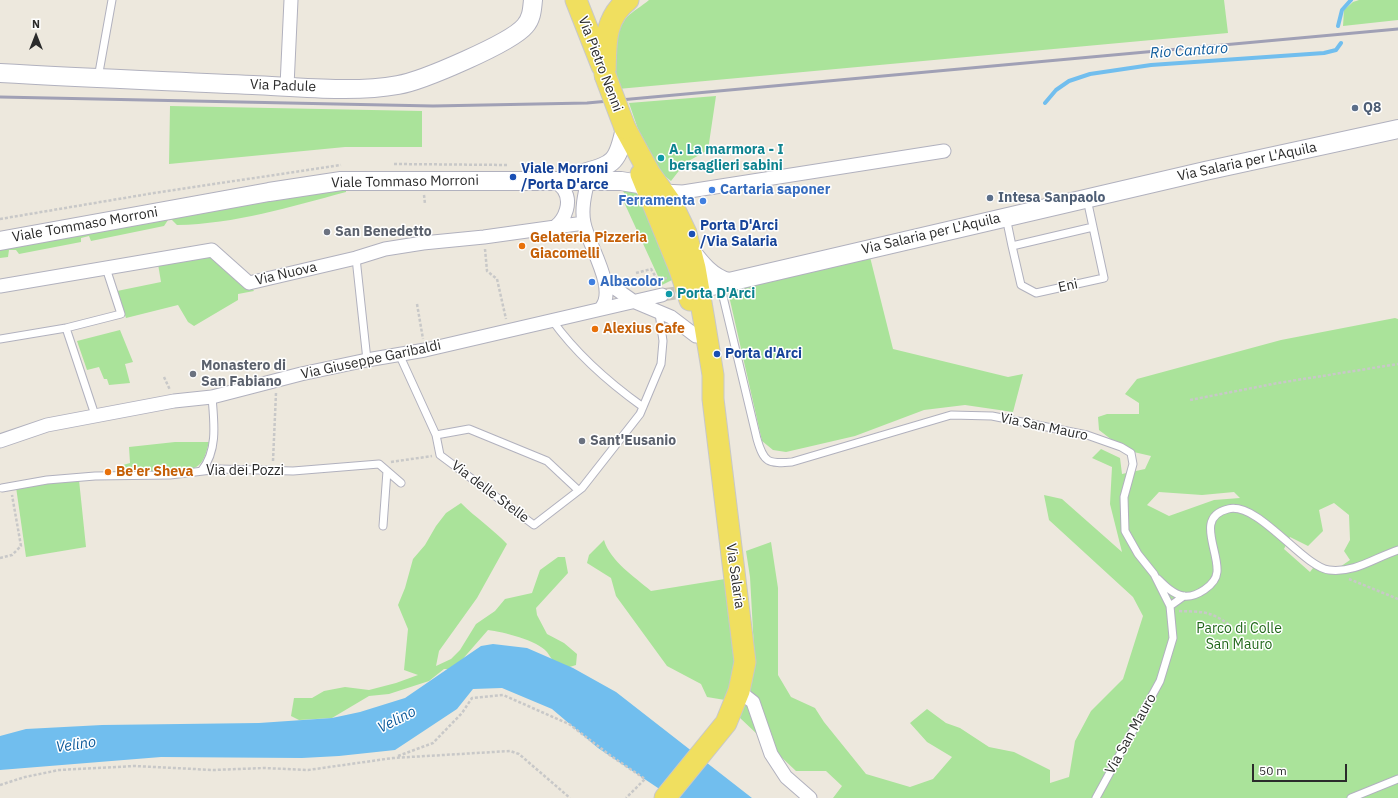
<!DOCTYPE html>
<html>
<head>
<meta charset="utf-8">
<style>
  body { margin:0 }
  #map { position:relative; width:1398px; height:798px; overflow:hidden; background:#ede8dd; font-family:"IBM Plex Sans",sans-serif }
  canvas { display:block }
  .north { position:absolute; left:16px; top:16px; width:40px; height:40px; -webkit-text-stroke:3px #fff; paint-order:stroke; rotate:0deg; font-size:11px; font-weight:700; line-height:16px; text-align:center; color:#2b2b2b }
  .north::after { content:''; display:block; margin:auto; width:14px; height:18px; background:#2b2b2b; clip-path:polygon(50% 0,100% 100%,50% 72%,0 100%) }
  .scale { position:absolute; left:1252px; top:764px; width:95px; height:18px; box-sizing:border-box; border:2px solid #2b2b2b; border-top:0; padding-left:5px; font-size:12px; line-height:14px; white-space:nowrap; color:#2b2b2b; -webkit-text-stroke:3px #fff; paint-order:stroke }
</style>
</head>
<body>
<div id="map">
<canvas width="1398" height="798"></canvas>
<div class="north">N</div>
<div class="scale">50 m</div>
</div>
<script>
const context = document.querySelector('canvas').getContext('2d');
context.lineJoin = 'round';
function paint(path, color) {
  context.fillStyle = color;
  context.fill(path, 'evenodd');
}
function trace(path, color, width, dash) {
  context.strokeStyle = color;
  context.lineWidth = width;
  context.lineCap = dash ? 'butt' : 'round';
  context.setLineDash(dash || []);
  context.stroke(path);
}
function label(font, color, halo, rows, align = 'center') {
  context.font = font + ' "IBM Plex Sans",sans-serif';
  context.lineWidth = 3;
  context.setLineDash([]);
  context.textBaseline = 'middle';
  context.strokeStyle = halo;
  context.fillStyle = color;
  for (const [text, x, y, turn = 0] of rows) {
    context.save();
    context.translate(x, y);
    context.rotate((+turn || 0) * Math.PI / 180);
    context.textAlign = isNaN(turn) ? turn : align;
    if (halo) context.strokeText(text, 0, 0);
    context.fillText(text, 0, 0);
    context.restore();
  }
}
const green = new Path2D(`
  M 649,0 L 1224,0 L 1228,33 L 618,89 C 615,68 611,34 627,17 C 633,11 642,6 649,0 Z
  M 1359,0 L 1398,0 L 1398,20 L 1343,26 L 1344,10 L 1353,2 Z
  M 716,96 L 708,150 L 685,163 L 671,181 L 650,164 L 629,103 Z
  M 170,106 L 422,111 L 422,147 L 345,147 L 169,164 Z
  M 346,187 L 346,192 C 290,207 235,224 177,225 L 172,220 L 168,220 L 164,226 L 91,241 L 89,236 L 81,238 L 81,242 L 19,254 L 16,250 L 9,250 L 8,257 L 0,258 L 0,249 Z
  M 623,191 L 630,191 L 639,194 L 674,269 L 672,280 L 662,285 L 623,200 L 627,198 Z
  M 212,250 L 249,283 L 254,291 L 238,294 L 238,300 L 194,326 L 188,322 L 178,305 L 126,318 L 117,291 L 161,282 L 158,264 Z
  M 870,257 L 893,349 L 1008,377 L 1023,374 L 1013,412 L 965,405 L 924,410 L 855,436 L 786,452 L 773,450 L 762,441 L 727,287 Z
  M 1395,318 L 1398,319 L 1398,798 L 833,798 L 842,786 L 826,771 L 796,771 L 739,717 L 725,700 L 707,697 L 701,684 L 667,666 L 616,596 L 611,578 L 587,563 L 589,555 L 604,540 C 610,561 635,577 651,591 L 725,579 L 736,654 L 754,649 L 750,577 L 746,551 L 771,542 L 778,588 L 778,675 L 791,697 L 815,708 L 824,722 L 866,774 L 910,787 L 933,779 L 952,757 L 927,742 L 910,723 L 927,709 L 946,723 L 960,728 L 989,747 L 1014,752 L 1050,770 L 1050,783 L 1069,777 L 1075,741 L 1091,711 L 1123,679 L 1143,616 L 1133,597 L 1049,520 L 1044,495 L 1062,499 L 1122,552 L 1110,504 L 1112,467 L 1092,458 L 1101,449 L 1120,458 L 1122,474 L 1145,469 L 1151,456 L 1125,450 L 1099,430 L 1098,417 L 1107,414 L 1139,414 L 1139,403 L 1125,394 L 1137,379 L 1281,340 ZM 1159,492 L 1202,495 L 1234,492 L 1240,498 L 1214,500 L 1169,516 L 1147,505 ZM 1334,503 L 1349,515 L 1350,540 L 1344,551 L 1350,560 L 1337,569 L 1316,564 L 1310,572 L 1284,549 L 1290,537 L 1308,546 L 1323,531 L 1319,510 Z
  M 120,330 L 133,362 L 125,364 L 130,383 L 109,385 L 107,379 L 104,379 L 99,367 L 87,370 L 77,341 Z
  M 175,442 L 209,442 C 207,449 205,460 199,465 C 185,477 141,472 122,472 L 123,465 L 130,463 L 129,447 Z
  M 79,480 L 86,547 L 26,557 L 16,487 Z
  M 461,503 C 476,518 493,529 507,544 L 477,598 L 439,651 L 436,666 L 451,659 L 460,650 L 476,624 L 495,611 L 505,599 L 532,593 L 540,570 L 558,557 L 565,557 L 568,573 L 536,608 L 537,615 L 547,634 L 564,643 L 577,654 L 576,665 L 560,670 C 555,664 551,658 547,652 C 537,640 503,632 488,630 L 454,669 L 444,669 L 429,681 L 389,694 L 369,696 L 332,718 L 299,720 L 291,716 L 294,698 L 312,698 L 324,691 L 345,687 L 369,690 L 396,683 L 418,675 L 404,670 L 408,629 L 398,605 L 405,588 L 413,559 L 425,545 L 436,526 L 446,513 Z`);
const water = new Path2D(`
  M 493,644 L 527,648 L 573,668 L 616,692 L 752,798 L 673,798 L 598,748 L 552,709 L 502,688 L 473,689 L 457,709 L 395,750 L 339,756 L 302,758 L 161,757 L 0,770 L 0,736 L 26,729 L 102,725 L 259,723 L 332,718 L 360,712 L 405,698 L 481,646 Z`);
const stream = new Path2D(`
  M 1338,26 L 1342,10 L 1351,0
  M 1045,103 L 1056,90 L 1069,81 L 1090,74 L 1151,65 L 1324,53 L 1336,50 L 1341,43`);
const streetTunnel = new Path2D(`
  M 662,295 L 676,293`);
const path = new Path2D(`
  M 394,164 L 509,165
  M 424,195 L 425,204
  M 0,219 L 154,193 L 341,165
  M 485,249 L 487,271 L 497,279 L 506,319
  M 636,273 L 651,269 L 657,279 L 667,278
  M 417,304 L 423,339
  M 164,377 L 170,390
  M 1190,400 L 1278,383 L 1398,364
  M 273,461 L 276,393
  M 391,462 L 432,456
  M 0,558 L 12,555 L 21,546 L 12,495
  M 1349,579 L 1398,599
  M 1179,611 C 1200,612 1209,610 1228,624
  M 398,756 L 433,743 L 462,713 L 472,698 L 503,695 L 569,724 L 611,756 L 645,779 L 626,798
  M 0,785 L 25,777 L 59,770 L 135,766 L 213,770 L 264,768 L 308,770 L 393,758 L 510,751 L 519,754 L 570,798`);
const lane = new Path2D(`
  M 98,78 L 112,0
  M 1006,217 L 1012,246 L 1093,227 L 1087,199
  M 1012,246 L 1021,285 L 1036,293 L 1104,278 L 1093,227
  M 356,258 L 367,360
  M 720,284 L 757,439 C 764,463 768,464 792,462 L 951,415 L 992,416 L 1087,435 L 1121,447 L 1131,453 L 1133,464 L 1124,497 L 1125,531 L 1138,554 L 1154,574 L 1170,606 L 1173,638 L 1160,681 L 1096,798
  M 552,320 C 577,355 608,382 643,407
  M 66,328 L 95,415
  M 0,339 L 66,328 L 121,314 L 106,268
  M 399,354 L 436,435 L 440,455 L 534,525 L 582,488 L 640,414 L 661,364 L 663,341 L 659,313
  M 436,435 L 469,429 L 547,461 L 578,490
  M 202,470 C 218,450 214,422 212,397
  M 2,488 L 47,480 L 95,476 L 170,475 L 220,469 L 293,471 L 379,464 L 401,483
  M 383,526 L 387,471
  M 1158,579 C 1165,586 1173,594 1183,596 C 1196,598 1216,585 1217,572 C 1219,550 1195,517 1228,509 C 1258,501 1303,567 1329,570 C 1355,573 1374,558 1398,550
  M 1170,606 L 1184,596
  M 1351,798 L 1398,779`);
const street = new Path2D(`
  M 287,86 L 291,0
  M 588,180 C 585,193 581,209 584,223 C 588,245 618,289 601,308
  M 555,181 C 558,184 562,187 564,190 C 572,202 565,219 556,226
  M 663,191 L 683,192 L 944,151
  M 606,282 L 633,301 L 671,317 L 696,336
  M 0,286 L 212,250 L 249,283 L 356,258 L 385,249 L 423,243 L 484,237 L 584,223
  M 0,441 L 47,425 L 174,401 L 212,397 L 301,374 L 367,360 L 425,350 L 662,295
  M 739,691 L 753,702 L 771,754 L 786,777 L 810,798`);
const secondary = new Path2D(`
  M 0,73 C 84,78 169,81 253,85 C 297,87 355,93 398,85 C 422,81 511,43 525,26 C 532,18 532,9 533,0
  M 577,175 C 613,164 617,166 625,128
  M 0,241 L 269,192 L 341,181 L 621,181 L 639,184 L 654,193
  M 691,251 C 701,264 711,277 728,282
  M 699,289 L 1205,171 L 1398,129`);
const primary = new Path2D(`
  M 576,0 L 602,66
  M 605,75 C 606,47 603,19 628,0
  M 625,128 L 650,174 L 673,206 L 686,233 L 695,268 L 704,320 L 713,375 L 713,399 L 745,662 L 739,691 L 726,723 L 665,798
  M 641,174 L 679,267 L 690,300`);
const rail = new Path2D(`
  M 0,97 L 433,106 L 587,103 L 1398,29`);
const primaryBridge = new Path2D(`
  M 605,75 L 625,128`);
const markers = [
  [1355,108,4,"#5c6f8a"],
  [661,158,4,"#0f9aa8"],
  [513,177,4,"#1a4fb4"],
  [712,190,4,"#3f7fe0"],
  [990,198,4,"#5c6f8a"],
  [703,201,4,"#3f7fe0"],
  [327,232,4,"#6b7280"],
  [692,234,4,"#1a4fb4"],
  [522,246,4,"#e8710a"],
  [592,282,4,"#3f7fe0"],
  [669,294,4,"#0f9aa8"],
  [595,329,4,"#e8710a"],
  [717,354,4,"#1a4fb4"],
  [193,374,4,"#6b7280"],
  [582,441,4,"#6b7280"],
  [108,472,4,"#e8710a"]
];
const streetNames = [
  ["Via Pietro Nenni",600,64,69],
  ["Via Padule",283,86,2],
  ["Via Salaria per L'Aquila",1247,162,-12],
  ["Viale Tommaso Morroni",405,182,-1],
  ["Viale Tommaso Morroni",85,225,-10],
  ["Via Salaria per L'Aquila",931,234,-13],
  ["Via Nuova",286,274,-13],
  ["Eni",1068,286,-12],
  ["Via Giuseppe Garibaldi",371,360,-12],
  ["Via San Mauro",1044,427,12],
  ["Via dei Pozzi",245,471],
  ["Via delle Stelle",490,492,37],
  ["Via Salaria",735,576,82],
  ["Via San Mauro",1131,734,-61]
];
const serviceNames = [
  ["Q8",1363,108],
  ["Intesa Sanpaolo",998,198]
];
const cultureNames = [
  ["A. La marmora - I",669,150],
  ["bersaglieri sabini",669,166],
  ["Porta D'Arci",677,294]
];
const transitNames = [
  ["Viale Morroni",521,169],
  ["/Porta D'arce",521,185],
  ["Porta D'Arci",700,226],
  ["/Via Salaria",700,242],
  ["Porta d'Arci",725,354]
];
const shopNames = [
  ["Cartaria saponer",720,190],
  ["Ferramenta",695,201,"right"],
  ["Albacolor",600,282]
];
const worshipNames = [
  ["San Benedetto",335,232],
  ["Monastero di",201,366],
  ["San Fabiano",201,382],
  ["Sant'Eusanio",590,441]
];
const foodNames = [
  ["Gelateria Pizzeria",530,238],
  ["Giacomelli",530,254],
  ["Alexius Cafe",603,329],
  ["Be'er Sheva",116,472]
];
const parkNames = [
  ["Parco di Colle",1239,629],
  ["San Mauro",1239,645]
];
const waterNames = [
  ["Rio Cantaro",1189,51,-4],
  ["Velino",397,720,-27],
  ["Velino",76,745,-8]
];
paint(green, '#aae39a');
paint(water, '#71beee');
trace(stream, '#71beee', 4);
trace(streetTunnel, '#c6c2b9', 13, [13, 6]);
trace(lane, '#b1b1be', 9);
trace(street, '#b1b1be', 15);
trace(secondary, '#b1b1be', 20);
trace(primary, '#c8c8c8', 23);
trace(path, '#c8c8c8', 2.5, [3, 2]);
trace(lane, '#fff', 7);
trace(street, '#fff', 13);
trace(secondary, '#fff', 18);
trace(primary, '#f0df5f', 21);
trace(rail, '#a0a0b5', 3);
trace(primaryBridge, '#c8c8c8', 23, []);
trace(primaryBridge, '#f0df5f', 21);
for (const [x, y, r, color] of markers) {
  const dot = new Path2D();
  dot.arc(x, y, r, 0, 2 * Math.PI);
  context.fillStyle = color;
  context.fill(dot);
  trace(dot, '#fff', 1.5);
}
label('14px', '#2b2b2b', '#fff', streetNames);
label('bold 14px', '#4e5e75', '#fff', serviceNames, 'left');
label('bold 14px', '#0d838f', '#fff', cultureNames, 'left');
label('bold 14px', '#164399', '#fff', transitNames, 'left');
label('bold 14px', '#366cbe', '#fff', shopNames, 'left');
label('bold 14px', '#5b616d', '#fff', worshipNames, 'left');
label('bold 14px', '#c56008', '#fff', foodNames, 'left');
label('14px', '#22681b', '#fff', parkNames);
label('italic 15px', '#0e5b9b', '#fff', waterNames);
</script>
</body>
</html>
